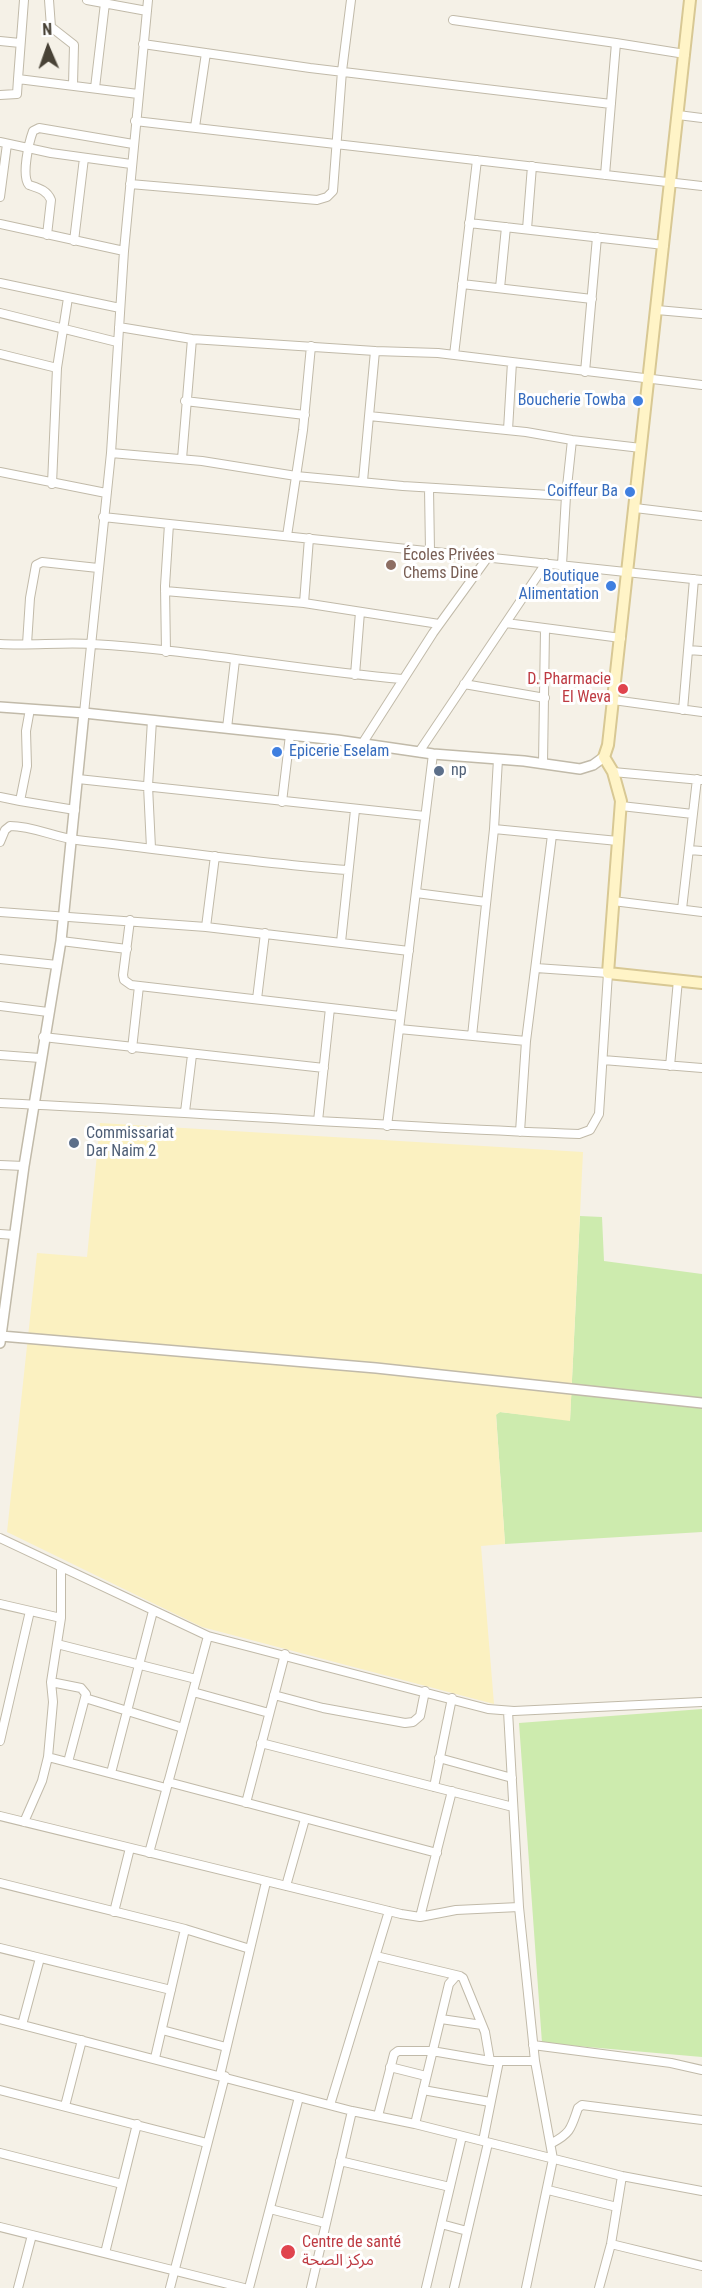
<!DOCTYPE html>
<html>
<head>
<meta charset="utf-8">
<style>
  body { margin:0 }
  #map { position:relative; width:702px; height:2288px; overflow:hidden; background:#f5f1e7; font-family:"Roboto Condensed",sans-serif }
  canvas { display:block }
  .north { position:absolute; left:18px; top:18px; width:60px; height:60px; -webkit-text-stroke:4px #fff; paint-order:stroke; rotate:358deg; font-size:16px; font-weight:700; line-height:24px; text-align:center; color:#484236 }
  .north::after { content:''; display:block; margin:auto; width:21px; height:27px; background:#484236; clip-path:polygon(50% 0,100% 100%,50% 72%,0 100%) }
</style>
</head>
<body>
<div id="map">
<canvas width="702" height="2288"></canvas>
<div class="north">N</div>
</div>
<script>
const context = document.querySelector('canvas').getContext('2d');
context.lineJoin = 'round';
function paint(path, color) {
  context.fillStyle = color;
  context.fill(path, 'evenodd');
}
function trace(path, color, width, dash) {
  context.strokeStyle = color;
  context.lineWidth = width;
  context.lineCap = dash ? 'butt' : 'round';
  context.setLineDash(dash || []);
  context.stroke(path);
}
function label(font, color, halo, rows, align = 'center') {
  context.font = font + ' "Roboto Condensed","Noto Sans Arabic",sans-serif';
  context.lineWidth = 6;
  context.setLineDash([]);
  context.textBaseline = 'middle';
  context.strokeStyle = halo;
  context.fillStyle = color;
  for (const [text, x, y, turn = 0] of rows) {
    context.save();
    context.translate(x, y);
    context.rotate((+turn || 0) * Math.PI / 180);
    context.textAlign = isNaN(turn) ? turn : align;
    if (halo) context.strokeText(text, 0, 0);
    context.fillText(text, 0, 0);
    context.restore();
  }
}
const green = new Path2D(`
  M 580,1216 L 602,1217 L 604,1261 L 702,1274 L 702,1532 L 505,1544 L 496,1414 L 500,1412 L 570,1420 Z
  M 702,1709 L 702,2057 L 542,2043 L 519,1723 Z`);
const sand = new Path2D(`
  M 100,1123 L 583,1152 L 570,1421 L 500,1412 L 496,1415 L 505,1544 L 481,1546 L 494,1704 L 202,1627 L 7,1532 L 37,1253 L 87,1257 Z`);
const minor = new Path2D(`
  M 49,0 L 51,27 L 74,45 L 73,85
  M 87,0 L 147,11
  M 453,20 L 616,43 L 605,175
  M 0,41 L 20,43
  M 616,43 L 685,54
  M 143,44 L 310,68 L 611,104
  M 18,79 L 24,0
  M 95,88 L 105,3
  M 0,95 L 17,94 L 18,79 L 138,94
  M 678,115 L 702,118
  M 135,121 L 702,186
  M 195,127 L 206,53
  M 0,142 L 51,153 L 131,164
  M 130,184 L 317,200 L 327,197 L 333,191 L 342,71 L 351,0
  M 0,197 L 7,144
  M 469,223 L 664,245
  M 0,224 L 124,251
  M 527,229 L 532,166
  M 47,235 L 51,200 C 47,190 38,188 29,185 C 21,176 29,142 33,131 L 39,128 L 133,144
  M 74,241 L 84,158
  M 0,283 L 120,308
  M 462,284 L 592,299
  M 500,288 L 506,227
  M 657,310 L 702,314
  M 0,313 L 117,342
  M 119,327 L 192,339 L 375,351 L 438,353 L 702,385
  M 0,354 L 57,368
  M 454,355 L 477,160
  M 585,372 L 597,237
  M 185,401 L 305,415
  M 369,416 L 526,432 L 572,440 L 641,448
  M 508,430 L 512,362
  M 111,453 L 202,461 L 296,476 L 403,486 L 566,496
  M 182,459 L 192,339
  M 0,472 L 106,493
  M 363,481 L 375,351
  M 52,484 L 57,368 L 68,298
  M 429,488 L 430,551
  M 635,508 L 702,516
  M 103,517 L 702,580
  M 287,536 L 303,430 L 311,346
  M 562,565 L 566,496 L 572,440
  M 165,591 L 304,603 L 439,624
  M 304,603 L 309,538
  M 506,623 L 621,638
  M 0,644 C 30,646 61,642 92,644 C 195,650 298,670 402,679
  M 27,644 L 30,598 L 36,565 L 42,562 L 98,568
  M 688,650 L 702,651
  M 166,652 L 165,586 L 169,524
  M 355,675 L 360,612
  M 464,684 L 545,698
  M 613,700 L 702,712
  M 30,709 L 26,731 L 27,766 L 20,801 L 75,810
  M 683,710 L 694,579
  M 84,713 L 111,453 L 124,251 L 148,0
  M 227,728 L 235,660
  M 362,744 L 433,633 L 488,557
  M 419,752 L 546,563
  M 543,764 L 545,629
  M 613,772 L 701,780
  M 78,779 L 425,816
  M 0,797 L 20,801
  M 282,802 L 290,735
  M 621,806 L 693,814
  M 494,829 L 618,841
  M 0,842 L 5,830 L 10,826 C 33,826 54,837 77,840 C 167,850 257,863 347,870
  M 151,848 L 148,786 L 152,720
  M 689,850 L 702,851
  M 416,893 L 486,902
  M 613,901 L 702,912
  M 682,909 L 697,779
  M 0,912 L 206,927 L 409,951
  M 130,920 L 123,975 L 124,980 L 131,985 L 400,1016
  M 206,927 L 215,856
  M 61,941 L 127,949
  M 341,942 L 355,810
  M 0,959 L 57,965
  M 257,999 L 265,933
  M 0,1006 L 48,1012
  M 399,1029 L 526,1041
  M 472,1036 L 494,829 L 498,759
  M 43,1037 L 324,1068
  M 132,1049 L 139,986
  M 0,1055 L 40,1058
  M 603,1060 L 702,1068
  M 670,1066 L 678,980
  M 0,1103 C 193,1112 386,1127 579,1134 L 590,1130 L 599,1114 L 608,973 L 536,968
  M 185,1112 L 192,1055
  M 318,1121 L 330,1008
  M 387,1126 L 433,754
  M 520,1132 L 526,1041 L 552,835
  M 0,1165 L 24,1166
  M 0,1234 L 14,1235
  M 0,1538 L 208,1636 L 488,1709 L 514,1711 L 702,1702
  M 0,1604 L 61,1618 L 51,1682 L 53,1702 L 48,1757 L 42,1781 L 24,1822
  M 61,1618 L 61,1567
  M 57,1644 L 196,1679
  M 51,1682 L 81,1688 L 86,1694 L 68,1762
  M 193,1692 L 269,1713
  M 274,1695 L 323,1708 L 405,1723 L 413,1722 L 420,1716 L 425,1691
  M 85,1698 L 183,1728
  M 508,1711 L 519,1907 L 535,2061 L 553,2159 L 526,2288
  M 0,1741 L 30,1611
  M 261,1743 L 513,1807
  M 48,1757 L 166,1788
  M 439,1758 L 512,1778
  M 111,1773 L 153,1611
  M 168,1782 L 437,1853
  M 434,1787 L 452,1698
  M 246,1803 L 285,1654
  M 0,1816 L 401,1914 L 420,1917 L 456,1910 L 519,1907
  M 149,1853 L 208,1636
  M 0,1883 L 185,1929 L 250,1949
  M 286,1886 L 305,1819
  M 114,1912 L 130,1848
  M 420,1917 L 452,1791
  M 0,1948 L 171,1990
  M 376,1956 L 460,1976 L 463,1978 L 485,2032 L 490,2061
  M 0,2019 L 352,2111 L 415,2124 L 622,2176 L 702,2191
  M 441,2019 L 482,2025
  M 22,2025 L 40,1958
  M 162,2030 L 226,2047
  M 533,2045 L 671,2063 L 702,2070
  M 155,2058 L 185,1929
  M 390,2067 L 426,2076
  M 220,2075 L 266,1882
  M 0,2090 L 207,2143
  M 423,2090 L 490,2102
  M 330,2105 L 389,1911
  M 65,2106 L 82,2040
  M 378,2116 L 394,2054 L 398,2051 L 432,2051 L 490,2061 L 535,2061
  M 415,2124 L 449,1984 L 456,1976
  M 483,2141 L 499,2061
  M 552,2143 C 571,2133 571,2128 578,2108 L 582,2105 L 702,2120
  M 0,2153 L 122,2184
  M 340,2161 L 450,2187
  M 548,2190 L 617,2207
  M 270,2209 L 325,2223
  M 441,2224 L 467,2231
  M 0,2227 L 244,2288
  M 611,2244 L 702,2266
  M 105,2253 L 137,2124
  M 18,2288 L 32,2235
  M 170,2288 L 225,2076
  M 249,2288 L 299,2097
  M 311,2288 L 352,2111
  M 426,2288 L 462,2136
  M 454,2288 L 488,2143
  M 599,2288 L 611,2244 L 622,2176`);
const tertiary = new Path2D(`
  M 0,707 L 84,713
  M 1,1336 L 376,1368 L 702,1403
  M 0,1343 L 24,1166 L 61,941 L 84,713 L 337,740 L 433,754 L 524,761 L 580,769 L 593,765 L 604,757`);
const secondary = new Path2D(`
  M 690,0 L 608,745 L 604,757 L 613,772 L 621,801 L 608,973 L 702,983`);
const markers = [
  [638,401,6,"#3f7fe0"],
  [630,492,6,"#3f7fe0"],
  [391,565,6,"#8d6e63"],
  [611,586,6,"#3f7fe0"],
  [623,689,6,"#e0444e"],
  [277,752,6,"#3f7fe0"],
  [439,771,6,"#5c6f8a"],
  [74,1143,6,"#5c6f8a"],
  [288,2252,8,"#e0444e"]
];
const shopNames = [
  ["Boucherie Towba",626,401],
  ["Coiffeur Ba",618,492],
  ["Boutique",599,577],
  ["Alimentation",599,595],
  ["Epicerie Eselam",289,752,"left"]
];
const educationNames = [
  ["Écoles Privées",403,556],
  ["Chems Dine",403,574]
];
const healthNames = [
  ["D. Pharmacie",611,680],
  ["El Weva",611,698],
  ["Centre de santé",302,2243,"left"],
  ["مركز الصحة",302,2261,"left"]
];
const serviceNames = [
  ["np",451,771],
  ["Commissariat",86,1134],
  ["Dar Naim 2",86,1152]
];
paint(green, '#cdebae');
paint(sand, '#fbf1c1');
trace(minor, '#c1baa9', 10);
trace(tertiary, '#c1baa9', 12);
trace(secondary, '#d8c894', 14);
trace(minor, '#fff', 8);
trace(tertiary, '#fff', 9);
trace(secondary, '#fff4c7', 10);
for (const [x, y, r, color] of markers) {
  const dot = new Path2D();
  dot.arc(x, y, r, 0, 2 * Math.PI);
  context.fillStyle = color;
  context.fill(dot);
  trace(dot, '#fff', 2);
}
label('16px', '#366cbe', '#fff', shopNames, 'right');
label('16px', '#785e54', '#fff', educationNames, 'left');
label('16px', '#be3a42', '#fff', healthNames, 'right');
label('16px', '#4e5e75', '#fff', serviceNames, 'left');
</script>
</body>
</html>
